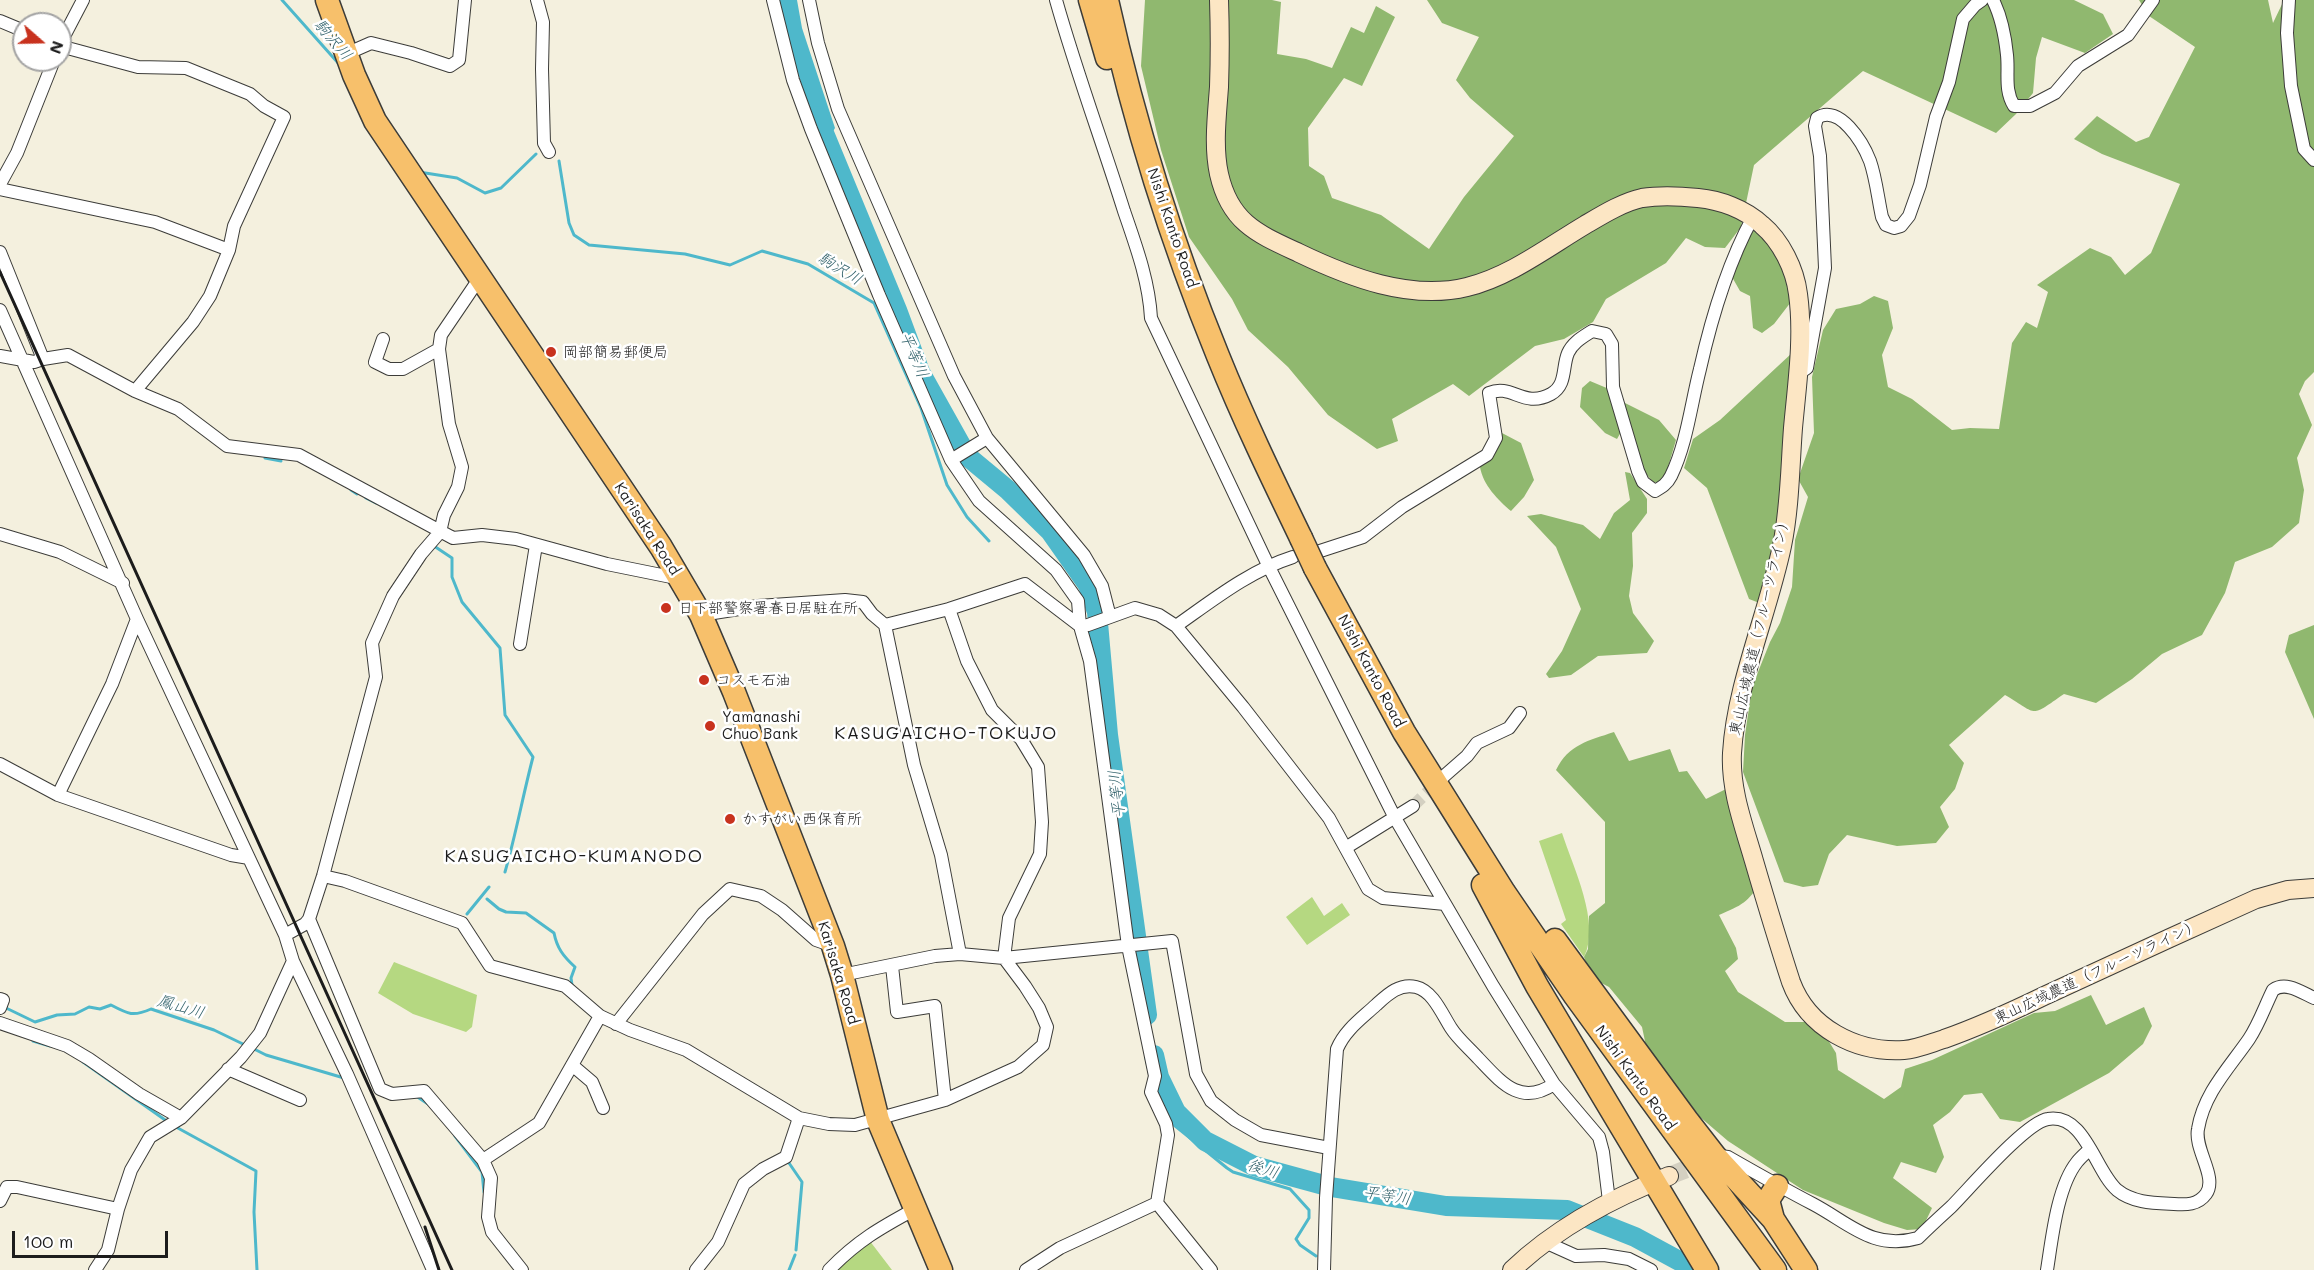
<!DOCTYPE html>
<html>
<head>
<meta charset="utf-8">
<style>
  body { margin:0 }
  #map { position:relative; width:2314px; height:1270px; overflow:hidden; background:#f4f0de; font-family:Mali,sans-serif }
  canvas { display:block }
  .north { position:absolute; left:12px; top:12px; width:60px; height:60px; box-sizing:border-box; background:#fff; border:2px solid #a4a4a4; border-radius:50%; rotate:110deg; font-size:16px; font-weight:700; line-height:24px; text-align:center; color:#1c1c1c }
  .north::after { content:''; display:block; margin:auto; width:21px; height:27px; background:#c8321e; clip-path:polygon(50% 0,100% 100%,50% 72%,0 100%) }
  .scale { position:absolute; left:12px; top:1231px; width:156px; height:27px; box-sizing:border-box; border:3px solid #1c1c1c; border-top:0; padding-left:8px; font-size:18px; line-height:21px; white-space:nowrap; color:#1c1c1c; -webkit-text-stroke:4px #fff; paint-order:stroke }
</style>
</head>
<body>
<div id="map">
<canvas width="2314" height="1270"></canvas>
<div class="north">N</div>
<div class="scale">100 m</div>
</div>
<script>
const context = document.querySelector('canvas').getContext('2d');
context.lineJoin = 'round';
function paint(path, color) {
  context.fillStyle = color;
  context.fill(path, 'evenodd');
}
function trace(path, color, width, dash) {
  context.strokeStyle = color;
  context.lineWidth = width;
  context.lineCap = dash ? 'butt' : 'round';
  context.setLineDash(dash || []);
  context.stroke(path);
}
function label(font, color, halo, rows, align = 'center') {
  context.font = font + ' Mali,"Klee One",sans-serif';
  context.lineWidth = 5;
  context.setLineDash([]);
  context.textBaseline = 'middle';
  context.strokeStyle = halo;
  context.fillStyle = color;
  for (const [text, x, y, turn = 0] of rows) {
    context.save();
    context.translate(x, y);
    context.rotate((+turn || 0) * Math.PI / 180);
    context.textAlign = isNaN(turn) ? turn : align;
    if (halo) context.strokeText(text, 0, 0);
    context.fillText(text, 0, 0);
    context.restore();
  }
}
const green = new Path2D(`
  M 1562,833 C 1573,867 1601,923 1584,957 L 1561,924 L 1566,920 L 1539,841 Z
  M 1312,897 L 1324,916 L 1342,903 L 1350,915 L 1307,945 L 1286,917 Z
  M 394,962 L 477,995 L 472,1027 L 466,1032 L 413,1014 L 378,993 Z
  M 866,1236 L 892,1270 L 829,1270 Z`);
const forest = new Path2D(`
  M 1145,0 L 1272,0 L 1281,2 L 1277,54 L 1306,59 L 1332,68 L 1351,27 L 1364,33 L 1376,6 L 1395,17 L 1362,86 L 1344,78 L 1308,128 L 1309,166 L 1324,176 L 1332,198 L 1381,215 L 1429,249 L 1464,197 L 1514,136 L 1470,98 L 1456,80 L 1479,37 L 1442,23 L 1427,0 L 2074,0 L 2103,14 L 2113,34 L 2085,53 L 2042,37 L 2036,58 L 2033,93 L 2016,114 L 1996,133 L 1863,71 L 1754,165 L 1741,227 L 1725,248 L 1705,247 L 1686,238 L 1666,263 L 1606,299 L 1593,322 L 1564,339 L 1535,346 L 1469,396 L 1453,384 L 1392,419 L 1398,441 L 1377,449 L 1328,415 L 1288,367 L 1248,330 L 1232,299 L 1189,237 L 1161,150 L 1141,66 Z
  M 2139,0 L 2268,0 L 2273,23 L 2284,0 L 2314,0 L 2314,372 L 2305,381 L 2299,394 L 2312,425 L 2297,458 L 2304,490 L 2299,523 L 2272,547 L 2235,562 L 2225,593 L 2202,635 L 2162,654 L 2132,679 L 2096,703 L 2064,694 C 2029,718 2039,715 2005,695 L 1949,745 L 1964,763 L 1955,789 L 1940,807 L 1949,827 L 1936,843 L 1897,846 L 1847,835 L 1829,854 L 1818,885 L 1803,887 L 1784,882 L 1743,772 L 1745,735 L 1752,687 L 1770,642 L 1780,623 L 1792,587 L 1795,540 L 1808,497 L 1798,479 L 1814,433 L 1812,377 L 1823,330 L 1836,309 L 1860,304 L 1874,296 L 1888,301 L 1893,328 L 1882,355 L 1888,387 L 1912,399 L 1952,430 L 1970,428 L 1999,429 L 2012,343 L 2026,322 L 2037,328 L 2048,292 L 2037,285 L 2090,248 L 2111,257 L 2125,275 L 2151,253 L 2180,184 L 2102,154 L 2074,139 L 2097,116 L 2136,142 L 2149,137 L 2195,47 L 2149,16 Z
  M 1754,228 C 1777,249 1786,267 1794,298 L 1774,324 L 1762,333 L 1753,328 L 1750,296 L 1740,291 L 1732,277 L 1738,251 Z
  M 1792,353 L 1783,503 L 1762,604 L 1749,599 L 1707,488 L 1684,468 L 1693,439 L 1720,420 Z
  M 1590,381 L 1609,389 L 1621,432 L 1617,439 L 1605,433 L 1580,407 L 1582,388 Z
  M 1623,402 L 1659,420 L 1676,440 L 1666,474 L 1659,483 L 1653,482 C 1634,462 1630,428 1623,402 Z
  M 1502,433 L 1521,443 L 1534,480 L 1524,497 L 1511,511 C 1498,500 1483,485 1480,467 L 1495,453 Z
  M 1625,472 L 1630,473 L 1647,499 L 1647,513 L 1632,533 L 1633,566 L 1629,596 L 1633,613 L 1654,641 L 1647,653 L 1598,656 L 1571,675 L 1549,678 L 1546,674 L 1562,651 L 1581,609 L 1556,547 L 1527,516 L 1541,514 L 1583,525 L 1600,539 L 1614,513 L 1630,500 Z
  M 2314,625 L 2314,719 L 2285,652 L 2289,635 Z
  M 1614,732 L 1629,761 L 1670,749 L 1679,772 L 1687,771 L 1706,799 L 1726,789 L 1761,881 C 1748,903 1742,905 1719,915 L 1736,948 L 1738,959 L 1725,971 L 1738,992 L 1785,1022 L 1817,1022 L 1836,1053 L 1838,1070 L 1884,1099 L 1901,1087 L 1905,1069 L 1932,1060 L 2034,1013 L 2055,1011 L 2091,995 L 2106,1025 L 2144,1007 L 2152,1026 L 2143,1044 L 2109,1073 L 2020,1122 L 2000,1119 L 1982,1093 L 1964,1095 L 1950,1112 L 1933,1125 L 1944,1157 L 1936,1173 L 1901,1162 L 1893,1178 L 1932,1208 L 1922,1229 L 1907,1230 L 1884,1223 L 1803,1190 L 1728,1141 L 1700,1117 L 1646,1046 L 1642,1027 L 1609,987 L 1592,978 L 1584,957 L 1588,949 L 1589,916 L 1605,903 L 1605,822 L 1556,770 C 1569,744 1588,741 1614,732 Z`);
const water = new Path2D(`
  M 779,0 L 797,0 L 802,28 L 835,128 L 822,150 L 785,32 Z`);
const stream = new Path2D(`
  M 282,0 L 339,64
  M 559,161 L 569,223 L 574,235 L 589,245 L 685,254 L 730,265 L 762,251 L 808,264 L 874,303 L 921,408 L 947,485 L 967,517 L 989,541
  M 419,172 L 457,178 L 485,193 L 501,188 L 536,154
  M 265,458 L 281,461
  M 351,490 L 357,494
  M 366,498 L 376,503
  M 434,546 L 452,558 L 452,577 L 462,602 L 500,648 L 505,715 L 533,757 C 523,795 516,834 505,872
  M 487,899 L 499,909 L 506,912 L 526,913 L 554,933 C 557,948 563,956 575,967 L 571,978 L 572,985
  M 467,914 L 489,887
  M 4,1007 L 35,1022 L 57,1015 L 75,1014 L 89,1007 L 100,1009 L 111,1005 C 128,1014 133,1017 151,1009 L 214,1030 L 245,1045
  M 33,1041 L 50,1046
  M 254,1049 L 266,1055 L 344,1078
  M 83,1062 L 168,1122
  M 1158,1086 L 1161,1100
  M 416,1096 L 428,1104
  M 1167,1111 L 1174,1125 L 1227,1168 L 1233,1172 L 1290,1189 L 1309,1210 L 1309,1218 L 1296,1239 L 1300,1245 L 1316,1256
  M 176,1127 L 256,1171 L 254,1212 L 257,1270
  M 455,1136 L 482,1172 L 484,1192
  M 789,1163 L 802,1182 L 796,1250
  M 789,1270 L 795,1255`);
const river = new Path2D(`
  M 817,116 L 897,310 L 920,372 L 967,456 L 1008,490 L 1050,531 L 1088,585 L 1097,612 L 1108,735 L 1147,1015
  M 1154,1055 L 1159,1077 L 1176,1112 L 1205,1141 L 1254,1166 L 1331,1187 L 1446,1206 L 1567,1210 L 1635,1237 L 1696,1270`);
const streetTunnel = new Path2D(`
  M 1413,806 L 1440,780`);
const secondaryTunnel = new Path2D(`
  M 1669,1176 L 1709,1160`);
const street = new Path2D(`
  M 537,0 L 543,22 L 542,69 L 544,143 L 549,152
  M 773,0 L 793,80 L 811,129 L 879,295 L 951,460 L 979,501 L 1056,570 L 1078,601 L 1080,626 L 1090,661 L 1128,946 L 1155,1076 L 1151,1092 L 1166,1124 L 1168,1135 L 1157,1203 L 1211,1270
  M 809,0 L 818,43 L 838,109 L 954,376 L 987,438 L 1084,555 L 1102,586 L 1110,617
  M 1056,0 C 1076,71 1102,141 1124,211 C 1136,246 1149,281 1151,318 L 1268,565 L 1395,818 L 1493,986 L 1554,1084 L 1599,1137 L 1603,1152 L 1609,1201
  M 1993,0 C 2002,18 2005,35 2007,55 C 2009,73 2004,90 2014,106 L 2030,106 L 2055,93 L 2078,66 L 2128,35 L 2153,0
  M 2289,0 L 2287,33 L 2291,86 L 2304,149 L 2314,160
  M 0,21 L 24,31
  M 60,44 L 83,0
  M 60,46 L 138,67 L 186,68 L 250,94 L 264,106 L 284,117 L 234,226 L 229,250 L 210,296 L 193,322 L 135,391
  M 346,54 L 371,43 L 411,53 L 450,66 L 459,60 L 465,0
  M 0,184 L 17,153 L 54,60
  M 0,189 L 155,222 L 229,250
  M 0,252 L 43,359
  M 0,310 L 137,619 L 285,935 L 293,961 L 260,1033 L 241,1057 L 181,1118 L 150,1137 L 131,1170 L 118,1209 L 108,1250 L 95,1270
  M 383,339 L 375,362 L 389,369 L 403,369 L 439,349
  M 0,356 L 34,362 L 43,359 L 68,355 L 135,391 L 178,409 L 227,446 L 299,455 L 453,538 L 482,535 L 516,539 L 607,564 L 681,579
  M 1798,374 L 1807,368 L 1825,268 L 1820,156 L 1815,126 L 1817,118 C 1839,103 1863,143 1870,161 C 1876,178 1878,199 1882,217 L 1886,225 L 1894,228 L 1901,226 L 1909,216 L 1920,185 L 1936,117 L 1949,82 L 1963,19 L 1975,5 L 1982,0
  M 951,460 L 987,438
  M 0,534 L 60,552 L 123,583
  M 1317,552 L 1363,537 L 1402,507 L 1487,455 L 1496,438 L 1489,393 C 1512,383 1523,409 1551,394 C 1567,385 1562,367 1568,353 C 1573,342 1583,337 1592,331 L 1606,334 L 1612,344 L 1613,387 L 1638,471 L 1643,482 L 1655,491 C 1662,487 1667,484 1671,476 C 1687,443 1691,404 1700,369 C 1711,320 1729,261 1753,217
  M 701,615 L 758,606 L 845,600 L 863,602 L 872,614 L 885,625 L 914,765 L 941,855 L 960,954
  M 885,625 L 949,609 L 1025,584 L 1080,626 L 1088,625 L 1135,608 L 1159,615 L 1176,626 L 1243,707 L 1329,818 L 1368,889 L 1383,898 L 1445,904
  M 1176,626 C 1213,600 1249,571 1293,557
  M 520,644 L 536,545
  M 0,764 L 58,795 L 231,855 L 249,858
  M 1443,777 L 1467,756 L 1477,743 L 1509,728 L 1520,713
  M 58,795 L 112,684 L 137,619
  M 1347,847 L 1413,806
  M 323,876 L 345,881 L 462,923 L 490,966 L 565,986 L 600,1016 L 630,1030 L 686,1050 L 799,1118 L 829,1124 L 855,1125 L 945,1100 L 1018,1067 L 1043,1045 L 1047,1027 L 1039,1008 L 1025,986 L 1004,958 L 1009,918 L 1040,854 L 1042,822 L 1038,767 L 1021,739 L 992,710 L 967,661 L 949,609
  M 309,919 L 380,1089 L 392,1094 L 424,1091 L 483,1160 L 491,1178 L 488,1217 L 492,1232 L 522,1270
  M 285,935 L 305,924 L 309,919 L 323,876 L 376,677 L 372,643 L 393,596 L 421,554 L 440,532 L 444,515 L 458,487 L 462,467 L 449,424 L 439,349 L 441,335 L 479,279
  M 293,961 L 347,1074 L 433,1270
  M 892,966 L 897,1012 L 935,1006 L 945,1100
  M 842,975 L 935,956 L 960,954 L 1004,958 L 1172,941 L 1196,1074 L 1211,1101 L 1235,1120 L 1261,1135 L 1329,1148
  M 0,999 L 3,1000 L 0,1008
  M 0,1023 L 67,1046 L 89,1059 L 139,1094 L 181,1118
  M 616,1024 L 703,914 L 730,889 L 761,896 L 782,910 L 816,940 L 833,946
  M 572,1065 L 592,1082 L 603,1108
  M 228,1069 L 300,1100
  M 1720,1156 L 1728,1157 C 1756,1173 1784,1189 1813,1204 C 1849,1223 1873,1251 1918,1238 C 1929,1227 1940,1217 1951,1207 C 1969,1189 2026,1122 2048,1119 C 2085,1113 2095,1171 2117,1190 C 2133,1203 2154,1203 2174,1204 C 2186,1205 2198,1205 2206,1194 C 2218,1177 2194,1150 2198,1129 C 2204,1093 2229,1068 2249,1039 C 2259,1024 2265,1006 2273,990 C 2286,981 2301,992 2314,998
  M 483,1160 L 539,1123 L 600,1016
  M 0,1201 L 7,1187 L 17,1187 L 118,1209
  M 1545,1242 L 1576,1256 L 1604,1255 L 1629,1259 L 1651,1270
  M 696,1270 L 718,1242 L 744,1184 L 763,1169 L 786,1157 L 799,1118
  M 829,1270 C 857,1241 880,1228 915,1209
  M 1026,1270 L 1060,1248 L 1157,1203
  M 1324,1270 L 1326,1198 L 1337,1049 C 1345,1030 1361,1019 1376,1005 C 1387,995 1399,983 1416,987 C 1433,991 1442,1014 1451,1028 C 1458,1039 1469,1048 1478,1058 C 1501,1082 1520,1107 1554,1084
  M 2047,1270 C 2052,1239 2057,1187 2077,1162 C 2081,1157 2086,1153 2090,1149`);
const secondary = new Path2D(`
  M 1219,0 C 1220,29 1220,58 1219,87 C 1217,115 1213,146 1219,174 C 1230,223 1258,234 1299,253 C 1349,277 1410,301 1467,287 C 1509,277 1548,247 1585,225 C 1602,215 1623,202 1642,198 C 1661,195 1679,196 1698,198 C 1720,200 1745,209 1762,225 C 1781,241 1795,269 1798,294 C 1804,337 1797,384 1793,428 C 1790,467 1790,507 1782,546 C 1768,613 1736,685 1732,753 C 1730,790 1744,826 1754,861 C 1766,902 1778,942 1791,982 C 1808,1028 1856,1053 1904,1050 C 1917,1049 1931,1043 1944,1039 C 1978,1027 2011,1012 2044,996 C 2115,963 2185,931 2256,899 L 2288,890 L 2314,888
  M 1512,1270 C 1557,1227 1612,1198 1669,1176`);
const highway = new Path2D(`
  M 327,0 L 354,75 L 375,121 L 661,547 L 701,615 L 734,692 L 833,946 L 842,975 L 878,1120 L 941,1270
  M 1090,0 L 1107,58
  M 1107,0 C 1134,122 1171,241 1218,356 C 1243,418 1272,478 1301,538
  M 1315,568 L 1404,732 L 1504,892 L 1575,996 L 1775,1270
  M 1483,885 L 1537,986 L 1707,1270
  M 1555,940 L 1687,1120 L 1715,1156 L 1773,1219 L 1806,1270
  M 1773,1219 L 1768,1200 L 1777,1186`);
const rail = new Path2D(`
  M 0,272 L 452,1270
  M 425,1227 L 439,1270`);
const highwayBridge = new Path2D(`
  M 1301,538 L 1315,568`);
const markers = [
  [551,352,6,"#c8321e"],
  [666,608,6,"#c8321e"],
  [704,680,6,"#c8321e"],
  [710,726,6,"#c8321e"],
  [730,819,6,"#c8321e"]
];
const streetNames = [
  ["Nishi Kanto Road",1172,228,71],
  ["Karisaka Road",647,529,57],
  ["東山広域農道（フルーツライン）",1760,625,-77],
  ["Nishi Kanto Road",1371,671,62],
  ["東山広域農道（フルーツライン）",2097,972,-25],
  ["Karisaka Road",838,973,73],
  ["Nishi Kanto Road",1635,1078,54]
];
const poiNames = [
  ["岡部簡易郵便局",563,352],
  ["日下部警察署春日居駐在所",678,608],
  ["コスモ石油",716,680],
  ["Yamanashi",722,717],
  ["Chuo Bank",722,734],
  ["かすがい西保育所",742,819]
];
const waterNames = [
  ["駒沢川",333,40,49],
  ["駒沢川",840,269,31],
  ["平等川",914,355,67],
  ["平等川",1117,794,-96],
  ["鳳山川",181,1007,16],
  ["後川",1263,1169,17],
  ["平等川",1387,1196,9]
];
const quarterNames = [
  ["KASUGAICHO-TOKUJO",946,733],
  ["KASUGAICHO-KUMANODO",574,856]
];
paint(green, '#b5d881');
paint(forest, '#90b86f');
paint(water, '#4eb8cb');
trace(stream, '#4eb8cb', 3);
trace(river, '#4eb8cb', 20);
trace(streetTunnel, '#d4d0c1', 12, [12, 6]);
trace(secondaryTunnel, '#d4d0c1', 18, [18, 9]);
trace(street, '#3c3c39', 14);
trace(secondary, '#3c3c39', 20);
trace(highway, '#3c3c39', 25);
trace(street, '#fff', 12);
trace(secondary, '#fce6c4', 18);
trace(highway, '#f7c06b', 22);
trace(rail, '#1c1c1c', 3);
trace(highwayBridge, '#3c3c39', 25, []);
trace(highwayBridge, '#f7c06b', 22);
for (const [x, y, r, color] of markers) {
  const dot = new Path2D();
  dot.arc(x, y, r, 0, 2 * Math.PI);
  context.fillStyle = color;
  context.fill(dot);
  trace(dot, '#fff', 2);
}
label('15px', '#1c1c1c', '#fff', streetNames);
label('15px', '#1c1c1c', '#fff', poiNames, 'left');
label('italic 16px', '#32626b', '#fff', waterNames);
context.letterSpacing = '1.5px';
label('18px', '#1c1c1c', '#fff', quarterNames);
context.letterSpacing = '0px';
</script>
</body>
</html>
